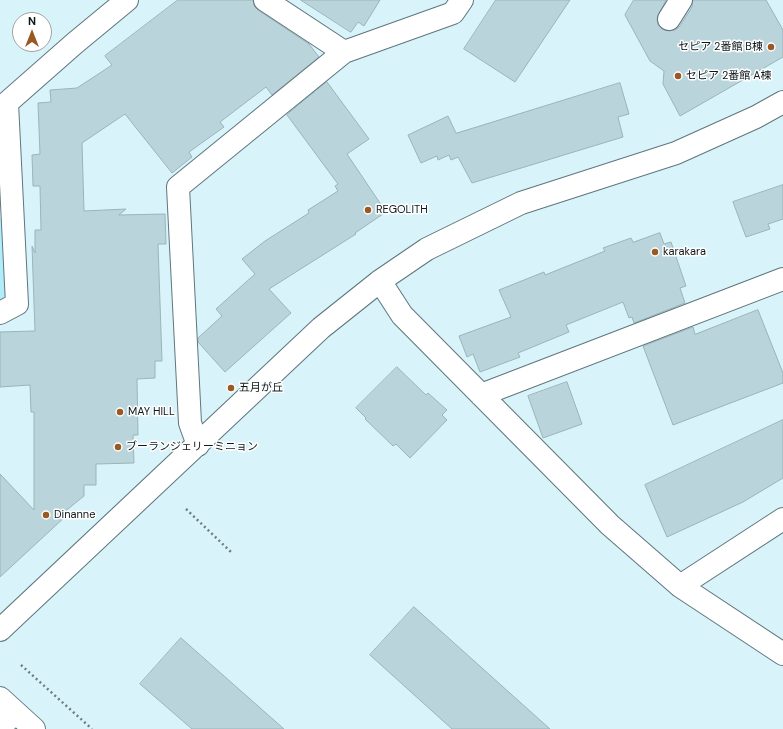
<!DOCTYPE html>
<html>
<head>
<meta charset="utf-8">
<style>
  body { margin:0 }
  #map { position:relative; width:783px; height:729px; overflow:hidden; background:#d9f3fa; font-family:"DM Sans",sans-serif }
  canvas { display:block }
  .north { position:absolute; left:12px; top:12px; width:40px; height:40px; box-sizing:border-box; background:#fff; border:1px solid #9ea2a3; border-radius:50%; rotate:0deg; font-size:11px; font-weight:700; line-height:16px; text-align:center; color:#0d1719 }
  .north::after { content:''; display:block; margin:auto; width:14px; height:18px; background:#9a5924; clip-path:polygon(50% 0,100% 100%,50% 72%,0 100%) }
</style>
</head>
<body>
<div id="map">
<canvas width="783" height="729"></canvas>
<div class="north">N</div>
</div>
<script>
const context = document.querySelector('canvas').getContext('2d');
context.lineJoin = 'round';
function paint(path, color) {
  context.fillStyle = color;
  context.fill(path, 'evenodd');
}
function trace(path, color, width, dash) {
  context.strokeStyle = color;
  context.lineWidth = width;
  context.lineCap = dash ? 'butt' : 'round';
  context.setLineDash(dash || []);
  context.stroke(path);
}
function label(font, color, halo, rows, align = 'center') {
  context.font = font + ' "DM Sans","Noto Sans JP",sans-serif';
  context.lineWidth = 3;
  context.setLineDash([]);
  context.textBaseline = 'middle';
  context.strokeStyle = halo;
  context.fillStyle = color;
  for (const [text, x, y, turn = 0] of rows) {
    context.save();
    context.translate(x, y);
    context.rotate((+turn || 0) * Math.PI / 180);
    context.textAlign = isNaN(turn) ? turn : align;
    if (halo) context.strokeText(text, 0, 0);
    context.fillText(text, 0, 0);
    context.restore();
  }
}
const green = new Path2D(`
  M 8,216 L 12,296 L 0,302 L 0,218 Z`);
const building = new Path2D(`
  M 178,0 L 253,0 L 254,6 L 258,10 L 309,44 L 319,57 L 272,95 L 266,87 L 220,122 L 224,127 L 189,152 L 192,157 L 172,173 L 125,114 L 82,143 L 84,211 L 126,209 L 119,215 L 165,214 L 166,244 L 158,244 L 162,361 L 155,361 L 155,378 L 137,379 L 138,435 L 133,435 L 134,463 L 96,464 L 96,485 L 84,485 L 84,496 L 63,513 L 66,516 L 0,577 L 0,474 L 34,510 L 34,412 L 31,412 L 30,385 L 0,387 L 0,332 L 35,331 L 32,246 L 35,253 L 35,230 L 41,230 L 40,186 L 33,186 L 32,155 L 40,154 L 38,103 L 51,102 L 50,90 L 77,88 L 112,65 L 105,56 Z
  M 301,0 L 380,0 L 364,26 L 358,22 L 351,32 Z
  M 496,0 L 570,0 L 515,82 L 464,49 Z
  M 634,0 L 666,0 L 657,19 L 658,25 L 662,29 L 669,31 L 675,30 L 680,26 L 692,7 L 693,0 L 766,0 L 783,30 L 783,57 L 680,116 L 663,84 L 664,71 L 650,61 L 625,15 Z
  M 327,82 L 369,139 L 347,154 L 386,212 L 355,233 L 356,234 L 269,289 L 291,313 L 225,372 L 198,342 L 198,338 L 222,316 L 216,309 L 255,274 L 242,259 L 265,241 L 309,213 L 308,210 L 338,191 L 335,186 L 338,184 L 287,115 Z
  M 620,83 L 629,114 L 618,117 L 623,137 L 472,183 L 458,157 L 451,160 L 449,155 L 438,160 L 437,156 L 421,163 L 408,135 L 448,116 L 456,133 Z
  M 783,185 L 783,219 L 768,224 L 770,229 L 746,237 L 733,202 Z
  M 660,233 L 664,244 L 671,242 L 686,286 L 680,288 L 685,303 L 634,323 L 632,317 L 629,318 L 623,302 L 566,325 L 569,332 L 518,353 L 520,357 L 480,372 L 473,354 L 467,357 L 459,336 L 511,317 L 499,290 L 544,272 L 545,275 L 605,251 L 603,248 L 631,238 L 633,242 Z
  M 758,310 L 783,373 L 783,383 L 673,425 L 643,346 L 693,327 L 695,334 Z
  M 397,367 L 426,395 L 428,393 L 447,410 L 442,415 L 447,420 L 410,458 L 396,444 L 393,446 L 365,419 L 366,418 L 356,408 Z
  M 567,382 L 582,424 L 543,438 L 528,396 Z
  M 783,420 L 783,478 L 743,502 L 667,537 L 645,485 Z
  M 414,607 L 550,729 L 452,729 L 370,655 Z
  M 181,638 L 284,729 L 192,729 L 140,684 Z`);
const path = new Path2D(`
  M 186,509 L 231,552
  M 21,665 L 92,729`);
const minor = new Path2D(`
  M 265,0 L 344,52
  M 669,19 L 681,0
  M 0,109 L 75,43 L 127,0
  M 380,281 L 402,315 L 610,525 L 680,586 L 783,654
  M 0,313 L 17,304 L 7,103
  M 481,395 L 783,279
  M 198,445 L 190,423 L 178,187 L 344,52 L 453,13 L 462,0
  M 680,586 L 783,519
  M 0,630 L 321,328 L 380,281 L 427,249 L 521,203 L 676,153 L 756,117 L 783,102
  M 0,698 L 34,729
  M 0,727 L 15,713`);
const markers = [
  [771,47,4,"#9a5924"],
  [678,76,4,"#9a5924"],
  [368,210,4,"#9a5924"],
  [655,252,4,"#9a5924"],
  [231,388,4,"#9a5924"],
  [120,412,4,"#9a5924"],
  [118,447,4,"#9a5924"],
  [46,515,4,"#9a5924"]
];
const poiNames = [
  ["セピア 2番館 B棟",763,47,"right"],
  ["セピア 2番館 A棟",686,76],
  ["REGOLITH",376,210],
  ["karakara",663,252],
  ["五月が丘",239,388],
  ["MAY HILL",128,412],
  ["ブーランジェリーミニョン",126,447],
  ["Dinanne",54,515]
];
paint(green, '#b1ecfb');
paint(building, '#bad4db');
trace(building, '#9ab4ba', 1);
trace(minor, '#5e767c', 24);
trace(path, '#6c7d82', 2.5, [2, 3]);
trace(minor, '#fff', 22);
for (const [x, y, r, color] of markers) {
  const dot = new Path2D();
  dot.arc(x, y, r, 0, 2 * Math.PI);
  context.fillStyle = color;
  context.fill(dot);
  trace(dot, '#fff', 1.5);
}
label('11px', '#0d1719', '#fff', poiNames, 'left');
</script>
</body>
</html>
